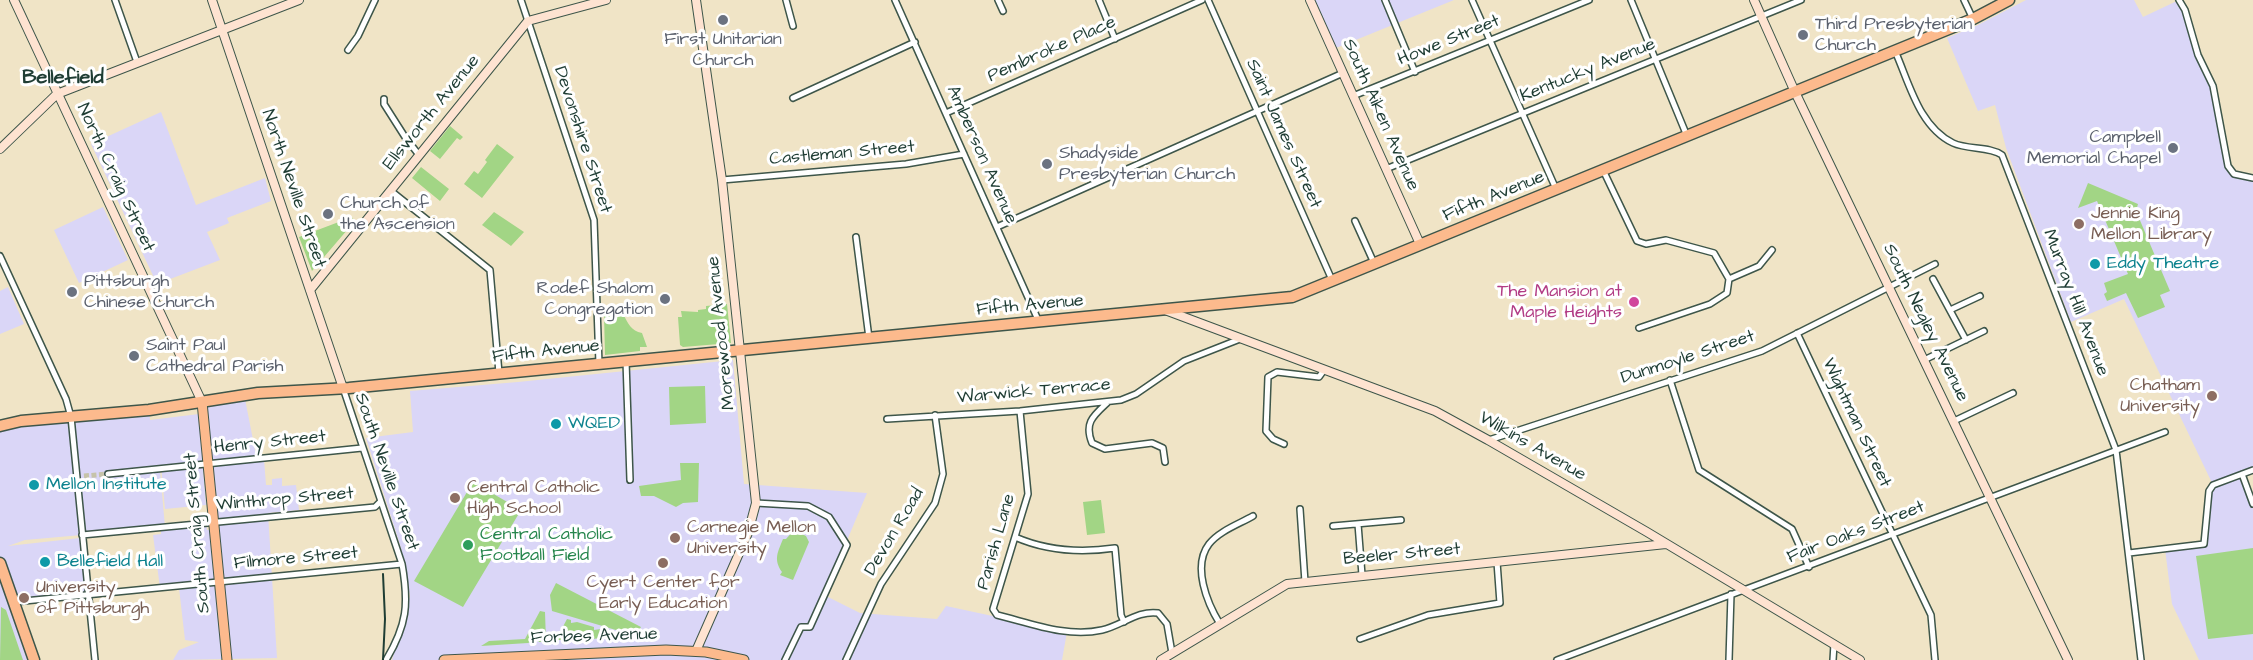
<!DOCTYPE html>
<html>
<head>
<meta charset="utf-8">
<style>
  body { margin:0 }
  canvas { display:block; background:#f0e4c6 }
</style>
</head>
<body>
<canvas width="2253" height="660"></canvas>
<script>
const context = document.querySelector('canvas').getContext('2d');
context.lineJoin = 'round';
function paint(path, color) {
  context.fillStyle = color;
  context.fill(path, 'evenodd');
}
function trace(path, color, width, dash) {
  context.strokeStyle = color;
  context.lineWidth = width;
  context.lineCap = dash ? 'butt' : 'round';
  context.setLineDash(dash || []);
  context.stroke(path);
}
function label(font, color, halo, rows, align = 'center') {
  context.font = font + ' "Architects Daughter",sans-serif';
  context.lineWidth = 6;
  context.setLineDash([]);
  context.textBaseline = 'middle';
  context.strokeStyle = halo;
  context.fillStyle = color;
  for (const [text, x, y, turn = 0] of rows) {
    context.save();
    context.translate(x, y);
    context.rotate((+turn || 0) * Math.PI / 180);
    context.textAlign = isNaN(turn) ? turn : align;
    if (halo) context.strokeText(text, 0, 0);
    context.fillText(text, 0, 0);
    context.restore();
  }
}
const built = new Path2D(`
  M 1315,0 L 1454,0 L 1336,48 Z
  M 2026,0 L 2134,0 L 2143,17 L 2179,0 L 2213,86 L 2229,166 L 2234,174 L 2253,178 L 2253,470 L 2242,475 L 2253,504 L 2253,660 L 2199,660 L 2172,604 L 2165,549 L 2204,544 L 2209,491 L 2213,485 L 2124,299 L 2071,322 L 2006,148 L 1995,105 L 1978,111 L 1947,38 L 1978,25 Z
  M 161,112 L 196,205 L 265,178 L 271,201 L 227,218 L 229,223 L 207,232 L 220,260 L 157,284 L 91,144 Z
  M 103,207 L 128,260 L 79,283 L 54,230 Z
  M 8,287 L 24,324 L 0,334 L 0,291 Z
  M 733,360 L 744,484 L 867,493 L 824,595 L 860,613 L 937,619 L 946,606 L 1067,632 L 1062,660 L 392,660 L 410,596 L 401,548 L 366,438 L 413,432 L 410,391 L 518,382 Z
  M 244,394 L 257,460 L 264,459 L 266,485 L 272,485 L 272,479 L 282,478 L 282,486 L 296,485 L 299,510 L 268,513 L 277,658 L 173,660 L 179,650 L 199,642 L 185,640 L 179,588 L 160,588 L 153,535 L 161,534 L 161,528 L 25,540 L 8,546 L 80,538 L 86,594 L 8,603 L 27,660 L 0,660 L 0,426 L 149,410 L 150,420 L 199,414 L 206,505 L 165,509 L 161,466 L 153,466 L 154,470 L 160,470 L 165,527 L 206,523 L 207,530 L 215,529 L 203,402 Z`);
const green = new Path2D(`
  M 450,126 L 463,137 L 460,140 L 457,138 L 440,159 L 430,151 Z
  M 497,144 L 514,157 L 482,198 L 464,184 L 474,171 L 478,174 L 487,162 L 485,160 Z
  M 421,167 L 449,189 L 440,201 L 412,178 Z
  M 2088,183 L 2138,204 L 2136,211 L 2170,291 L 2160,295 L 2165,307 L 2138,318 L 2126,293 L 2107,301 L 2104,294 L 2107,292 L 2104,283 L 2128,274 L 2097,201 L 2078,208 Z
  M 494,212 L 524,232 L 511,246 L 482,225 Z
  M 352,217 L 354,222 L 312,271 L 299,237 Z
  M 727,304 L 731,343 L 683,347 L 680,345 L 678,317 L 682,317 L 681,311 L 698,312 L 698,310 L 706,309 L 706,306 Z
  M 623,314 C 628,323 631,331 642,333 L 647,347 L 640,347 L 640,351 L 605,355 L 604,315 Z
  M 705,386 L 706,423 L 670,425 L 669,387 Z
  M 680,463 L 699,463 L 698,502 L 683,503 L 676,507 L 654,496 L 641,496 L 639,486 L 681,480 Z
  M 473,482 L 521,510 L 463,607 L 414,581 Z
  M 1101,500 L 1105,533 L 1087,535 L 1083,502 Z
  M 794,530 L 806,536 L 809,542 L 793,580 L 780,575 L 782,572 C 773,559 778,552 783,539 L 786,539 Z
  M 2253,548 L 2253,634 L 2208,639 L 2196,556 Z
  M 556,583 L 641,627 L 636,636 L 552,611 L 550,595 Z
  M 1,607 L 6,610 L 23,660 L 0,660 Z
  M 540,611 L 545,612 L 546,641 L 539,642 L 537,639 L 528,643 L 481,646 L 489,641 L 525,639 Z
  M 567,619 L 571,620 L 571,623 L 577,622 L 594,627 L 594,630 L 601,629 L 610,632 L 607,638 L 570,640 L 563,637 L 561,640 L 556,640 Z`);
const streetTunnel = new Path2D(`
  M 84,476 L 108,474`);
const street = new Path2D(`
  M 115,0 L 137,62
  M 521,0 L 594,220 L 599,364
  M 786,0 L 793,26
  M 895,0 L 1039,322
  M 998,0 L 1003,11
  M 1099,0 L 1115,39
  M 1208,0 L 1332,280
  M 1385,0 L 1415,72
  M 1472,0 L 1556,189
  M 1631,0 L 1687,136
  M 1964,0 L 1973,19
  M 2179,0 L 2185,10 L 2198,55 L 2213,86 L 2228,166 L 2234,174 L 2253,178
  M 348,50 L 358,36 L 375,0
  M 1895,51 C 1909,82 1919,127 1953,143 C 1968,150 1989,146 2002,155 L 2116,450 L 2141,660
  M 1353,96 L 1589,0
  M 793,98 L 915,42
  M 384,99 L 384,104 L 405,137 L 419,155
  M 946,113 L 1202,0
  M 1386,169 L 1801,0
  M 1603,170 L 1637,241 L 1646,244 L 1666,240 L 1714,253 L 1729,279 L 1727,293 L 1710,304 L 1639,328
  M 722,180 L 906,164 L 964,154
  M 391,191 L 490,270 L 499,373
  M 1355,221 L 1374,263
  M 997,227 L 1343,73
  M 856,237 L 869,338
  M 0,256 L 66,399 L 71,417 L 95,660
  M 1729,279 L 1759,266 L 1772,250
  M 1933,279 L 1966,340
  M 1950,310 L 1980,296
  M 1797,333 L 1931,615 L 1935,660
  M 1924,360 L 1984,331
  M 626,361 L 630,480
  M 1670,380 L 1699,470 L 1792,529 L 1809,567
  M 343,388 L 402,564 C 409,604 407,625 386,660
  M 1107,403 C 1093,416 1084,423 1092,443 L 1105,449 L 1152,443 L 1163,448 L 1165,462
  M 1020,411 L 1028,494 L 993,609 L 997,615 C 1030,623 1067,638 1102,630 C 1121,626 1138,610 1158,613 L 1167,624 L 1172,653
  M 887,419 L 1020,411 L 1121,400 L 1136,394 L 1184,361 L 1240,339
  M 1954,421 L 2013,393
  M 1489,440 L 1762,351 L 1935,264
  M 1284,444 L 1273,439 L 1266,431 L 1268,377 L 1277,372 L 1319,377 L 1324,370
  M 108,474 L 362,448
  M 2242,474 L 2253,504
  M 756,503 L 808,506 L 829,517 L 847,545 L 810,627 L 801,627 L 785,660
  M 1300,509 L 1305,582
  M 1358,524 L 1362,575
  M 1333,526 L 1401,520
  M 82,535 L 375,507 L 380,502
  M 1015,537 C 1047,551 1081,553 1115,548 L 1121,615 L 1124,622
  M 2129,553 L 2204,544 L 2209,491 L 2213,485 L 2253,470
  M 14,602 L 402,564
  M 1220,624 C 1207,603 1192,566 1209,544 C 1219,531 1239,524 1253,516
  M 1360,639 L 1428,615 L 1500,603 L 1497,562
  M 846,660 L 881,584 L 935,503 L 943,474 L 935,415
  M 1557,660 L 2165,432
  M 1729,660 L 1731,594
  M 1833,660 L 1834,644`);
const secondary = new Path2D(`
  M 14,0 L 202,402
  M 212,0 L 343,388
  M 1310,0 L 1420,244
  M 1754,0 L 1795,92 L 2068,660
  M 0,149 L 57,94 L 299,0
  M 310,290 L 528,21 L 606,0
  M 1165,310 L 1435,411 L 1488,440 L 1647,532 L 1860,660
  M 696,651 L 748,533 L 756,503 L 722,180 L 696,0
  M 1161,660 L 1287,584 L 1666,544`);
const primary = new Path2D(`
  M 202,402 L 227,660
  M 444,660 L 666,650 L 706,652 L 744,660`);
const highway = new Path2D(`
  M 0,426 L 21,421 L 149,410 L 258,393 L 349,388 L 1292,297 L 1973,19 L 2009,0
  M 0,563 L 34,660`);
const rail = new Path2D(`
  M 383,660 L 385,619 L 383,574`);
const markers = [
  [723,20,6,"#6b7280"],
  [1803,35,6,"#6b7280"],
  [2173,148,6,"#6b7280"],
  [1047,164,6,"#6b7280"],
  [328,214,6,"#6b7280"],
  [2079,224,6,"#8d6e63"],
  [2095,264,6,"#0f9aa8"],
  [72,292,6,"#6b7280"],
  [665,299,6,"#6b7280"],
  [1634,302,6,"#d1479c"],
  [134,356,6,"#6b7280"],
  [2212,396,6,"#8d6e63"],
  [556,424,6,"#0f9aa8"],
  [34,485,6,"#0f9aa8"],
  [455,498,6,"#8d6e63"],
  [675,538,6,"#8d6e63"],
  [468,545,6,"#2e9e5b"],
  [45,562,6,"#0f9aa8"],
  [663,563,6,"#8d6e63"],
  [24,598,6,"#8d6e63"]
];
const worshipNames = [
  ["Third Presbyterian",1815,25],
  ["Church",1815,46],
  ["First Unitarian",723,40,"center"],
  ["Church",723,61,"center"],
  ["Campbell",2161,138,"right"],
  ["Memorial Chapel",2161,159,"right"],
  ["Shadyside",1059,154],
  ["Presbyterian Church",1059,175],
  ["Church of",340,204],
  ["the Ascension",340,225],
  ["Pittsburgh",84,282],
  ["Chinese Church",84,303],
  ["Rodef Shalom",653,289,"right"],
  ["Congregation",653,310,"right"],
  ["Saint Paul",146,346],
  ["Cathedral Parish",146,367]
];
const streetNames = [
  ["Howe Street",1449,41,-22],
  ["Pembroke Place",1052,50,-24],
  ["Kentucky Avenue",1588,71,-22],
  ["Ellsworth Avenue",432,113,-51],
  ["South Aiken Avenue",1380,115,66],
  ["Saint James Street",1283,134,66],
  ["Devonshire Street",582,140,72],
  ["Castleman Street",842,154,-5],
  ["Amberson Avenue",981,155,66],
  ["North Craig Street",115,178,65],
  ["North Neville Street",293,189,71],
  ["Fifth Avenue",1494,197,-22],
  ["Murray Hill Avenue",2075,303,69],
  ["Fifth Avenue",1030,306,-5],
  ["South Negley Avenue",1925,323,64],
  ["Morewood Avenue",722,333,-96],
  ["Fifth Avenue",546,352,-6],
  ["Dunmoyle Street",1688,358,-18],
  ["Warwick Terrace",1034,392,-5],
  ["Wightman Street",1856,423,65],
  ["Henry Street",270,443,-6],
  ["Wilkins Avenue",1532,447,30],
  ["South Neville Street",386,472,71],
  ["Winthrop Street",285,500,-5],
  ["Devon Road",895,532,-59],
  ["South Craig Street",198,533,-95],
  ["Fair Oaks Street",1856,533,-21],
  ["Parish Lane",997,542,-74],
  ["Beeler Street",1402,555,-5],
  ["Filmore Street",296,559,-5],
  ["Forbes Avenue",594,637,-2]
];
const educationNames = [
  ["Jennie King",2091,214],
  ["Mellon Library",2091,235],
  ["Chatham",2200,386,"right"],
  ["University",2200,407,"right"],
  ["Central Catholic",467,488],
  ["High School",467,509],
  ["Carnegie Mellon",687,528],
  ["University",687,549],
  ["Cyert Center for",663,583,"center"],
  ["Early Education",663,604,"center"],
  ["University",36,588],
  ["of Pittsburgh",36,609]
];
const cultureNames = [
  ["Eddy Theatre",2107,264],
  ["WQED",568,424],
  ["Mellon Institute",46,485],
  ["Bellefield Hall",57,562]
];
const hotelNames = [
  ["The Mansion at",1622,292],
  ["Maple Heights",1622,313]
];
const leisureNames = [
  ["Central Catholic",480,535],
  ["Football Field",480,556]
];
const neighbourhoodNames = [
  ["Bellefield",63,79]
];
paint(built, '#dad6f7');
paint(green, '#a2d585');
trace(streetTunnel, '#c6c3a9', 5, [5, 2.5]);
trace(street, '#3e564a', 8);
trace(secondary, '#3e564a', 10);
trace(primary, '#3e564a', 11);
trace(highway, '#3e564a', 13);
trace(street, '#fff', 5);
trace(secondary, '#fee3d1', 8);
trace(primary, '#fcba8d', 9);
trace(highway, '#fcba8d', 10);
trace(rail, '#1f3d34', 2);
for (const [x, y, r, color] of markers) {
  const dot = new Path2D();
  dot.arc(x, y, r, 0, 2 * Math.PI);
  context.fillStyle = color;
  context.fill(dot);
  trace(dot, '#fff', 2);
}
label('18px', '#5b616d', '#fff', worshipNames, 'left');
label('18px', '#1f3d34', '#fff', streetNames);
label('18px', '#785e54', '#fff', educationNames, 'left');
label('18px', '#0d838f', '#fff', cultureNames, 'left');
label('18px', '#b23c85', '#fff', hotelNames, 'right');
label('18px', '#27864d', '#fff', leisureNames, 'left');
label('bold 20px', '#1f3d34', '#fff', neighbourhoodNames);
</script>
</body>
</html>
